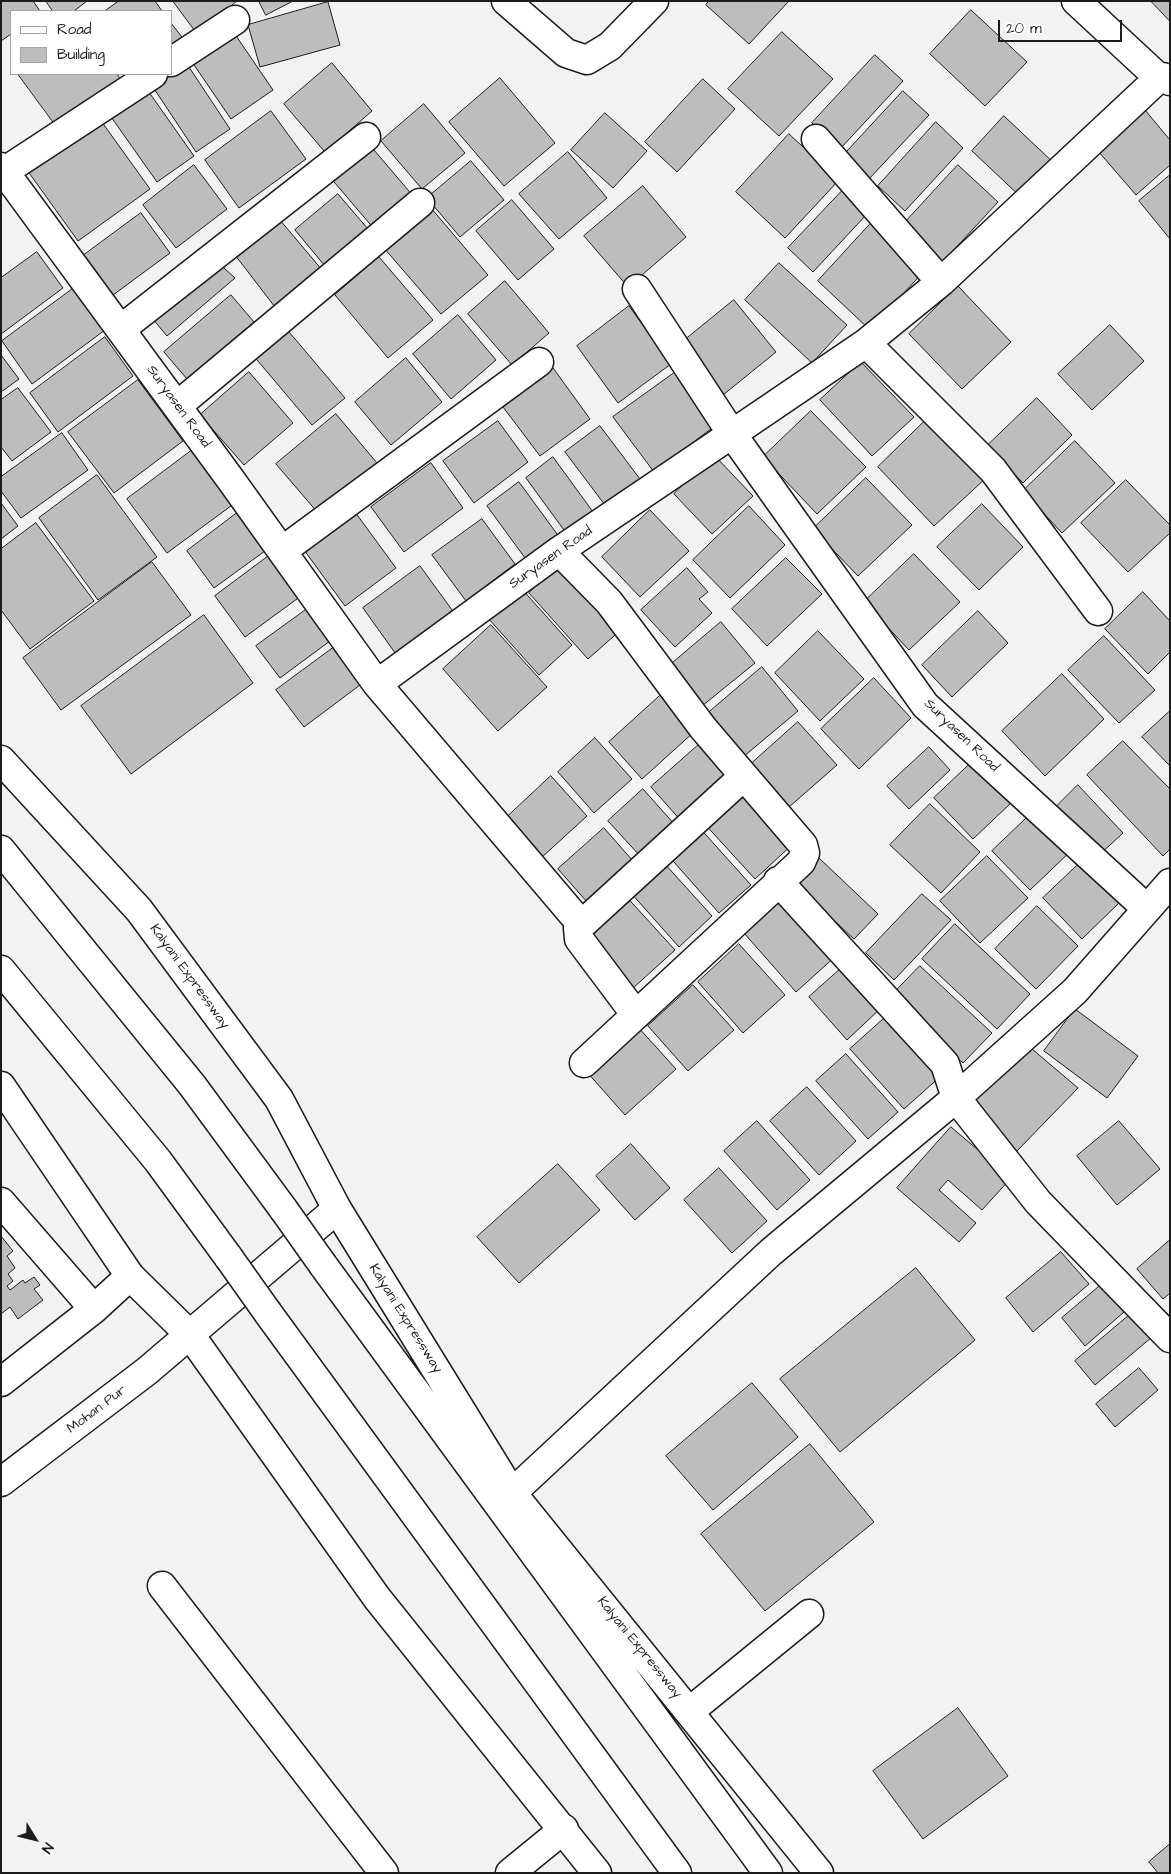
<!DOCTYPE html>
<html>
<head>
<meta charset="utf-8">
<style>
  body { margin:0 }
  #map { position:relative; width:1171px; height:1874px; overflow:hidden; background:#f2f2f2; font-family:"Architects Daughter",sans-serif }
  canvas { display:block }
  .frame { position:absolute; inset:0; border:2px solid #1c1c1c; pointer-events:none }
  .legend { position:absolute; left:10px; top:10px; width:162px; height:65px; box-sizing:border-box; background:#fff; border:1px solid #a4a4a4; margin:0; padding:6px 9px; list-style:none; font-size:15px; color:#1c1c1c }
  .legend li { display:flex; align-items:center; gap:10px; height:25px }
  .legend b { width:25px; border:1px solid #a4a4a4 }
  .north { position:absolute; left:10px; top:1814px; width:50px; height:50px; -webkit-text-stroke:4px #fff; paint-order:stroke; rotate:126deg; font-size:14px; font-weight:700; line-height:20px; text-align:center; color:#1c1c1c }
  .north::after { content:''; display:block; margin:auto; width:18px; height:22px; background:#1c1c1c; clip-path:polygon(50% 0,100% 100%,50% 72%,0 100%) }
  .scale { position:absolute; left:998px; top:20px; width:124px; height:22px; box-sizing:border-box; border:2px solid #1c1c1c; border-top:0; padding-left:6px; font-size:15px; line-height:18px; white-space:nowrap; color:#1c1c1c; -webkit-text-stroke:4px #fff; paint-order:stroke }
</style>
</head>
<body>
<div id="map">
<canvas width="1171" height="1874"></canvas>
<div class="frame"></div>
<ul class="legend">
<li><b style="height:6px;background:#fff"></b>Road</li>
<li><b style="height:14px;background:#bdbdbd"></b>Building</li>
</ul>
<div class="north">N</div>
<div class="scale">20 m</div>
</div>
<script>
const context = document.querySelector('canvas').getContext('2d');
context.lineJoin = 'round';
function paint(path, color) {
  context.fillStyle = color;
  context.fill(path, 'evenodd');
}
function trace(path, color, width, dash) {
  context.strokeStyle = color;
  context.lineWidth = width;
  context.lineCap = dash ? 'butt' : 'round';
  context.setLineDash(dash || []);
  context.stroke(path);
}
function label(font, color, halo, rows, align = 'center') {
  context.font = font + ' "Architects Daughter",sans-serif';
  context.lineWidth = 5;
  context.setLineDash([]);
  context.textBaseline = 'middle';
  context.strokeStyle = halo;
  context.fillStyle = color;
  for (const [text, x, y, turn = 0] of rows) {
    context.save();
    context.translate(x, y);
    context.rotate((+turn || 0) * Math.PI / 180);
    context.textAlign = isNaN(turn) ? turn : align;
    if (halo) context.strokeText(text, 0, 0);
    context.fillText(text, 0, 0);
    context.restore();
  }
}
const building = new Path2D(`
  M 1,1 L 33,1 L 40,11 L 11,11 L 11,34 L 1,41 Z
  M 46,1 L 87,1 L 74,11 L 53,11 Z
  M 119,1 L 155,1 L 162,11 L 105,11 Z
  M 173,1 L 237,1 L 197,33 Z
  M 259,1 L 293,1 L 266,15 Z
  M 709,1 L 789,1 L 749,44 L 706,5 Z
  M 1151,1 L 1170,1 L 1170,21 Z
  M 328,2 L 340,45 L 260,67 L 248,25 Z
  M 971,10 L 1027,62 L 985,106 L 930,54 Z
  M 171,23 L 185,41 L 171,51 Z
  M 232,30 L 273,90 L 231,119 L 190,59 Z
  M 782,32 L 833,79 L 779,136 L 728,89 Z
  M 875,55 L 903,81 L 840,149 L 812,123 Z
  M 183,58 L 230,129 L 196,152 L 149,81 Z
  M 332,63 L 372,111 L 325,152 L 284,104 Z
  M 18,74 L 117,74 L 121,80 L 57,127 Z
  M 500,78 L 555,143 L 504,186 L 449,122 Z
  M 703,79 L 735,109 L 677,172 L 645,142 Z
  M 146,88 L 194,156 L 157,182 L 109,114 Z
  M 903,91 L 929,115 L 868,180 L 842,157 Z
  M 424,104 L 465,153 L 422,189 L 381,141 Z
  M 1145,110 L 1170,140 L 1170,165 L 1136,195 L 1098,151 Z
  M 271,111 L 306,159 L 239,208 L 205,160 Z
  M 605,113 L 647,151 L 613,188 L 571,150 Z
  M 1004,116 L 1056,165 L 1024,200 L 972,151 Z
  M 99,118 L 150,189 L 78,241 L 27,170 Z
  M 936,122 L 963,148 L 905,211 L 878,186 Z
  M 789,134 L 839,180 L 785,238 L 736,192 Z
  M 368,143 L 414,197 L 375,230 L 329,176 Z
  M 568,152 L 607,198 L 559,239 L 519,194 Z
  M 471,161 L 504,200 L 460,237 L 427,198 Z
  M 194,165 L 227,209 L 176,248 L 143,205 Z
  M 958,165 L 998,202 L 939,266 L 899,229 Z
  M 1170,175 L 1170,239 L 1139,201 Z
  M 643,186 L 686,237 L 628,287 L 584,236 Z
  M 842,191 L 867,214 L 813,272 L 788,248 Z
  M 338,194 L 368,229 L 325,266 L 295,230 Z
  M 512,200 L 554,249 L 518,280 L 476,231 Z
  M 431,208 L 488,275 L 441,314 L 384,248 Z
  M 141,213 L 170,253 L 113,295 L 84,255 Z
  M 274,213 L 323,271 L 278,311 L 232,251 Z
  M 873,221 L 925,270 L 870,330 L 818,281 Z
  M 37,252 L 63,288 L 1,334 L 1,278 Z
  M 379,257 L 433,320 L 388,358 L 335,295 Z
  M 214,259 L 235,278 L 167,336 L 147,312 Z
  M 779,263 L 847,325 L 812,363 L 745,300 Z
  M 505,281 L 549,333 L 512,365 L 468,314 Z
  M 958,286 L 1011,342 L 962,389 L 909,334 Z
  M 74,288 L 105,330 L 32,384 L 2,341 Z
  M 231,295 L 254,322 L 187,379 L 164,352 Z
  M 734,300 L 776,352 L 723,395 L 680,344 Z
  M 629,306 L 671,364 L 618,403 L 577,346 Z
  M 458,315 L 496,360 L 451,399 L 413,354 Z
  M 1110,325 L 1144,361 L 1092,410 L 1058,374 Z
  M 284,326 L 345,398 L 312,425 L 252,354 Z
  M 105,337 L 133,376 L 58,432 L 30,393 Z
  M 1,355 L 19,379 L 1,392 Z
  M 406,358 L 442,402 L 391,445 L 355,402 Z
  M 548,361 L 590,419 L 540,456 L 497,399 Z
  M 861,362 L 914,417 L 872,456 L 820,400 Z
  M 677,371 L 716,425 L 654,472 L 613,417 Z
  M 249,372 L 293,423 L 244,465 L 200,415 Z
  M 138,380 L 183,441 L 114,493 L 68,432 Z
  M 18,388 L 51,432 L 12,461 L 1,447 L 1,400 Z
  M 1037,398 L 1072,435 L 1023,483 L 987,446 Z
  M 811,411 L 866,467 L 817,514 L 763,457 Z
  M 336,414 L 377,463 L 318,513 L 276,464 Z
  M 929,417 L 986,478 L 934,526 L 878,467 Z
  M 498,421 L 528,462 L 474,503 L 443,461 Z
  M 600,426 L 643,483 L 608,509 L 565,452 Z
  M 62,433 L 88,470 L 21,518 L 1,491 L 1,477 Z
  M 1075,441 L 1115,483 L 1062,533 L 1023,491 Z
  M 195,448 L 235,503 L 167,553 L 127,499 Z
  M 714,455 L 753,496 L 712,534 L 674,494 Z
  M 553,457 L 596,516 L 569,537 L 526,478 Z
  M 431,463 L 463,508 L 404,552 L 371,507 Z
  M 97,475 L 157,557 L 98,600 L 39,518 Z
  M 866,478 L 912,525 L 858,576 L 813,529 Z
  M 1126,480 L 1170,525 L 1170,533 L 1128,572 L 1081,523 Z
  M 519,482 L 560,538 L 528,562 L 487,506 Z
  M 1,503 L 18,526 L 1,539 Z
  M 982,504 L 1023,547 L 979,590 L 937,547 Z
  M 749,506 L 785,545 L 730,598 L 693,560 Z
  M 241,510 L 269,548 L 214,588 L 187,551 Z
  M 650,510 L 689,551 L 640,597 L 602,557 Z
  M 355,512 L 396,568 L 345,606 L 304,550 Z
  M 482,519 L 515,564 L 466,601 L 432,555 Z
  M 36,523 L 94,601 L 30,649 L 1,610 L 1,549 Z
  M 914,554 L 960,602 L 909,650 L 864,602 Z
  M 270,555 L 301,596 L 245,637 L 215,596 Z
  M 786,558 L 822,594 L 767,646 L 732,609 Z
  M 564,561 L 623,628 L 588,659 L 529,593 Z
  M 152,562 L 191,615 L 61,710 L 23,658 Z
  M 420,566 L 455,614 L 398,657 L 363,608 Z
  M 687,568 L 708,592 L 699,599 L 712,613 L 675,647 L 641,610 Z
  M 520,587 L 572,645 L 539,675 L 487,617 Z
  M 1143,592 L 1170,621 L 1170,652 L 1148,674 L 1105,629 Z
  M 307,609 L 330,641 L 280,678 L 256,646 Z
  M 978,611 L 1008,643 L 952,697 L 922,665 Z
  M 204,615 L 253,683 L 131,774 L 81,706 Z
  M 721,622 L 755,663 L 702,706 L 669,666 Z
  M 491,625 L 547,687 L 498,731 L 443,669 Z
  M 818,631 L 864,679 L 820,721 L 775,673 Z
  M 1104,636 L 1155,690 L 1119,723 L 1068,670 Z
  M 333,648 L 360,685 L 304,727 L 276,690 Z
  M 762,667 L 798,711 L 743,757 L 707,714 Z
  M 1062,674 L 1104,719 L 1045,776 L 1002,731 Z
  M 874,678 L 911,718 L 859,769 L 821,729 Z
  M 663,693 L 695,731 L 642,779 L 609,742 Z
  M 1170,711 L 1170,766 L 1142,737 Z
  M 798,722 L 837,765 L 789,807 L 751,764 Z
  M 595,738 L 632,779 L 594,813 L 558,772 Z
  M 703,741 L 734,776 L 683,823 L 651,787 Z
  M 1123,741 L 1170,789 L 1170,849 L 1163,856 L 1087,775 Z
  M 929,747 L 950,770 L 909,809 L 887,786 Z
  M 972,762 L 1011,803 L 973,839 L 934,798 Z
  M 551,776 L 587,816 L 541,858 L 505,819 Z
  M 743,785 L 794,843 L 755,879 L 702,821 Z
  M 1078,785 L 1123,833 L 1098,856 L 1054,809 Z
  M 643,789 L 676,826 L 641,857 L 608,821 Z
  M 930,804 L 980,852 L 941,893 L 890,845 Z
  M 1034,811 L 1072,850 L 1030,890 L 992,851 Z
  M 697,825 L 751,885 L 719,913 L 666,853 Z
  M 604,828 L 633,861 L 587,902 L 558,869 Z
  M 987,856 L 1028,898 L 980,943 L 940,901 Z
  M 818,857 L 878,914 L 854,939 L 794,883 Z
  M 1081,862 L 1119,903 L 1082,939 L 1043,898 Z
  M 664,863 L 712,916 L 679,947 L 631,893 Z
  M 777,887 L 838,954 L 796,992 L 736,924 Z
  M 623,893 L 675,950 L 632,989 L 580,932 Z
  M 922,894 L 951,920 L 894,980 L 866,953 Z
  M 1037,906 L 1078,946 L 1036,989 L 995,949 Z
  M 955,924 L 1030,994 L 997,1029 L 922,959 Z
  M 739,944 L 785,995 L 743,1033 L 698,982 Z
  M 845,965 L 882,1007 L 847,1040 L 809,997 Z
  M 920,966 L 992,1033 L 963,1063 L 891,996 Z
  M 693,985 L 734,1030 L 688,1071 L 648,1026 Z
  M 1075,1009 L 1138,1056 L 1107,1098 L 1044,1051 Z
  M 888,1015 L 942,1075 L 904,1109 L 850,1049 Z
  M 637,1026 L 676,1069 L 625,1115 L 586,1071 Z
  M 1025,1043 L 1078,1088 L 1016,1152 L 966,1098 Z
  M 846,1054 L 898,1112 L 868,1139 L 816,1081 Z
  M 807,1087 L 856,1141 L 819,1175 L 770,1121 Z
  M 757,1121 L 810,1180 L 777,1210 L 724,1151 Z
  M 1119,1121 L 1160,1169 L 1117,1205 L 1077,1156 Z
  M 951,1127 L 1011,1178 L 982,1210 L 948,1180 L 939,1190 L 976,1223 L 959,1242 L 897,1188 Z
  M 631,1144 L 670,1188 L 635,1220 L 596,1176 Z
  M 558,1164 L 600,1210 L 519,1283 L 477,1237 Z
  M 719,1168 L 767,1221 L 732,1253 L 684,1200 Z
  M 1,1236 L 13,1251 L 7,1256 L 15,1268 L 8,1274 L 13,1281 L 7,1286 L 10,1290 L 23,1280 L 25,1283 L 34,1277 L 40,1285 L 34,1289 L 43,1300 L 18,1319 L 10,1307 L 1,1314 Z
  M 1170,1240 L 1170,1293 L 1163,1299 L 1137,1269 Z
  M 1061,1252 L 1089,1284 L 1033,1332 L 1006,1298 Z
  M 916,1268 L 975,1340 L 840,1452 L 780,1379 Z
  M 1101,1285 L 1124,1312 L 1085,1346 L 1062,1318 Z
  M 1132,1313 L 1152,1337 L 1095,1385 L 1075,1361 Z
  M 1139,1368 L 1158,1390 L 1115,1427 L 1096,1404 Z
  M 752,1383 L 798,1437 L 713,1510 L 666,1456 Z
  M 810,1444 L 874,1522 L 765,1611 L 701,1534 Z
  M 958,1708 L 1008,1776 L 923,1839 L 873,1771 Z
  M 1170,1844 L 1170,1873 L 1158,1873 L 1149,1862 Z`);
const minor = new Path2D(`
  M 506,1 L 566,53 L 587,60 L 610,46 L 654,1
  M 1076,1 L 1159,78
  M 171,62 L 235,20
  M 816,139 L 941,282
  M 1,167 L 231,480 L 377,684 L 559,551 L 732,434 L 925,705 L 1146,908
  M 5,171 L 153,74
  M 637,289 L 732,434 L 866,343 L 941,282 L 1159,78 L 1163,77 L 1170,81
  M 121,329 L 366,137
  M 866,343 L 993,470 L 1098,611
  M 177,406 L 420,203
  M 282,551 L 539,362
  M 559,551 L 609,602 L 703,728 L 803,845 L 805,853 L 801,862 L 584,1063
  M 377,684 L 581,924
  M 778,881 L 945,1064 L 956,1098 L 1038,1202 L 1170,1338
  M 636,1015 L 579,939 L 578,928 L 744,776
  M 1,1202 L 94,1309
  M 1,1382 L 94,1309 L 130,1276
  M 1,1482 L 147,1371 L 337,1209
  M 512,1493 L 771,1252 L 956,1098 L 1075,991 L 1170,883
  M 162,1586 L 384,1873
  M 690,1711 L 809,1614
  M 510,1873 L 564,1829`);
const highway = new Path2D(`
  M 1,760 L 139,910 L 279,1099 L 337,1209 L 512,1493 L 819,1873
  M 1,850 L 192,1085 L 284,1210
  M 1,970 L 158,1161 L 229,1258
  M 1,1086 L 130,1276 L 191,1336 L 377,1598 L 597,1873
  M 323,1265 L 768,1873
  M 268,1313 L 677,1873`);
const highwayBridge = new Path2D(`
  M 284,1210 L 323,1265
  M 229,1258 L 268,1313`);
const streetNames = [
  ["Suryasen Road",178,407,54],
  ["Suryasen Road",551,558,-35],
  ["Suryasen Road",961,736,44],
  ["Kalyani Expressway",189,977,54],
  ["Kalyani Expressway",405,1319,58],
  ["Mohan Pur",97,1410,-37],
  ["Kalyani Expressway",639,1648,51]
];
paint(building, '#bdbdbd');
trace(building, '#1c1c1c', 1);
trace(minor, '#1c1c1c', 31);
trace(highway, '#1c1c1c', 31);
trace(minor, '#fff', 28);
trace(highway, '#fff', 28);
trace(highwayBridge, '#1c1c1c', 31, []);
trace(highwayBridge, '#fff', 28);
label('14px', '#1c1c1c', '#fff', streetNames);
</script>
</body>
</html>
